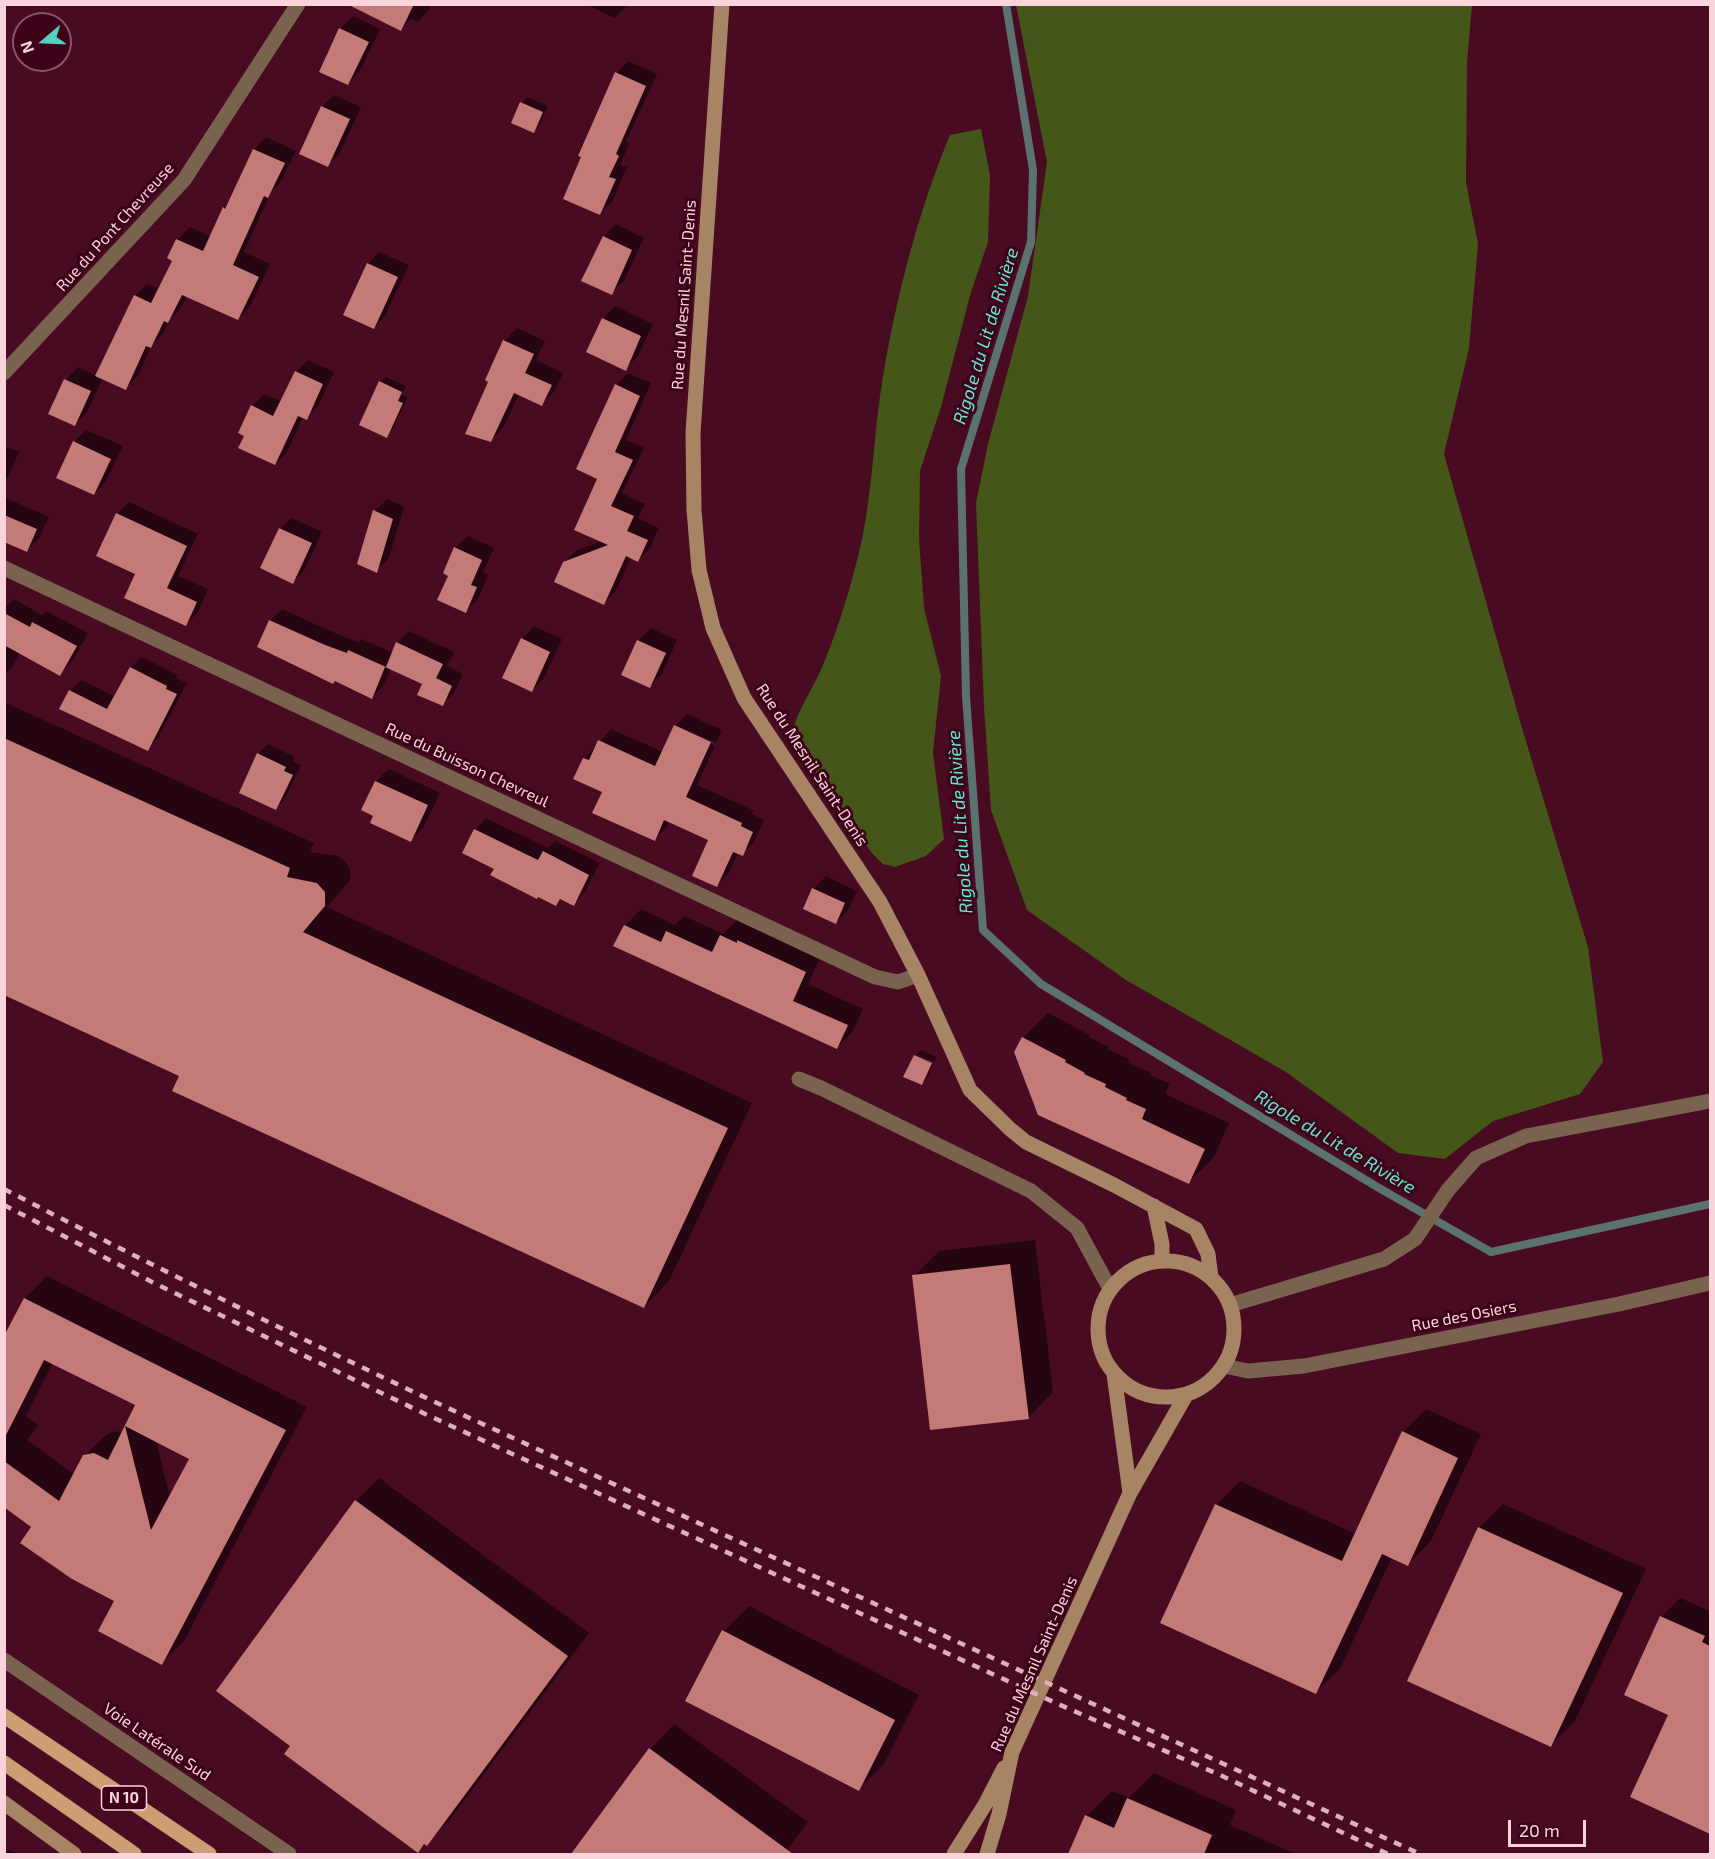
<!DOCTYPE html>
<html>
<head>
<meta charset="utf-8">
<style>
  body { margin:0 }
  #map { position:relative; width:1715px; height:1859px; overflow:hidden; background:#480b22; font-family:"Exo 2",sans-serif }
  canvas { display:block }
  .frame { position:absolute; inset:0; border:6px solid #fbd3db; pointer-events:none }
  .north { position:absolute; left:12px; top:12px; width:60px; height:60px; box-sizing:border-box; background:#3c0119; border:2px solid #885567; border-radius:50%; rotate:251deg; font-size:16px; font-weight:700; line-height:24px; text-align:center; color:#fbd3db }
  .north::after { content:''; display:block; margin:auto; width:21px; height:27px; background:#59cebe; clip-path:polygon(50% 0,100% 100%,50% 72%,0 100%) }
  .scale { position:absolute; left:1508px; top:1820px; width:78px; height:27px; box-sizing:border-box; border:3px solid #fbd3db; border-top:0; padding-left:8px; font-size:18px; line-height:21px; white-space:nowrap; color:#fbd3db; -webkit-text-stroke:4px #3c0119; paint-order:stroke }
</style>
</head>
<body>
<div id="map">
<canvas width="1715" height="1859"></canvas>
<div class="frame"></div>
<div class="north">N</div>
<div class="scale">20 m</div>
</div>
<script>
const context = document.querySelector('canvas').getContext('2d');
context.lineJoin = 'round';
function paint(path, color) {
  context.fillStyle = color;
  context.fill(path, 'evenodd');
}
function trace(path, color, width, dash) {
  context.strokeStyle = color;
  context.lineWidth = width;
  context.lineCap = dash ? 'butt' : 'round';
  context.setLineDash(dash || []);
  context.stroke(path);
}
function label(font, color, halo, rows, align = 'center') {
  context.font = font + ' "Exo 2",sans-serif';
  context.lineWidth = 6;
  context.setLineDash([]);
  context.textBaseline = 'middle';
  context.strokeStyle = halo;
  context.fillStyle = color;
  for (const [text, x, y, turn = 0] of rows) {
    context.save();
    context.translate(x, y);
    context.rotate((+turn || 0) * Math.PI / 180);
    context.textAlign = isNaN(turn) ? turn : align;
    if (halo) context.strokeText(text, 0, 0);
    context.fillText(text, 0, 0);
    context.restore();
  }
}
const green = new Path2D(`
  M 1016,5 L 1472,5 L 1467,61 L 1466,182 L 1478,244 L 1469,348 L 1444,454 L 1522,728 L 1588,947 L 1603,1062 L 1580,1094 L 1493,1121 L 1445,1159 L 1398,1153 L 1286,1072 L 1126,980 L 1027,910 L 991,810 L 984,707 L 976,503 L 988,444 L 1028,296 L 1047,162 Z
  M 981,129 L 990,175 L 988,242 L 971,292 L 941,407 L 920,471 L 919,539 L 924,608 L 941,676 L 933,753 L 944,839 L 926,856 L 895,867 L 883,864 L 871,852 L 791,736 C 797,710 813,689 823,665 C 838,630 854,577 862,539 C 873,486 874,430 883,376 C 897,294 918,212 950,135 Z`);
const shadow = new Path2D(`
  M 379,4 L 432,4 L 429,10 L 418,22 L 411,19 L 401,29 Z
  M 585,4 L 628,4 L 615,18 Z
  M 353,16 L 380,29 L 360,71 L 348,84 L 340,29 Z
  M 628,61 L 657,74 L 626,142 L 629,144 L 620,165 L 627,167 L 612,202 L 600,213 L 617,73 Z
  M 334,95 L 361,107 L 340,153 L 328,165 L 322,107 Z
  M 527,97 L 548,106 L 539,126 L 534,132 L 522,103 Z
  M 266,137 L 296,151 L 280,183 L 271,192 L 244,252 L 270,264 L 250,306 L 238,319 L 187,296 L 180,309 L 170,319 L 163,334 L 152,345 L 138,376 L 126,388 L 103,378 L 87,412 L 75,424 L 50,413 L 66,380 L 78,367 L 97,376 L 135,296 L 147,284 L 160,289 L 174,260 L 169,258 L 177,240 L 190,227 L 211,237 L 224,208 L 230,202 L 254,149 Z
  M 616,224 L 644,238 L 624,281 L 611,293 L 604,237 Z
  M 379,252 L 409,265 L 385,316 L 374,328 L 368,264 Z
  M 615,306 L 653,324 L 638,356 L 625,369 L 603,319 Z
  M 517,328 L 545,341 L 536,360 L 563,373 L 554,392 L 542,404 L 519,394 L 503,428 L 490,441 L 505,341 Z
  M 308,360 L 334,372 L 318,406 L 306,418 L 303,417 L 287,452 L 275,464 L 245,435 L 252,406 L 264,394 L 282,402 L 296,372 Z
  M 628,373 L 651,383 L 626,440 L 644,448 L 622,493 L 645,504 L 638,518 L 659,528 L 650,548 L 638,560 L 631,556 L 616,591 L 604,603 L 564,563 L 577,550 L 602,541 L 599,478 L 616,385 Z
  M 386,377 L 406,386 L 402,395 L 408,397 L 392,430 L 386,436 L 380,382 Z
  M 86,430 L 123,446 L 106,481 L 94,494 L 74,442 Z
  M 4,446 L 19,452 L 8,477 L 4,481 Z
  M 4,497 L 49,517 L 39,538 L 27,550 L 4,540 Z
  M 387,499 L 404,507 L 389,558 L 376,571 L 375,511 Z
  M 129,502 L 198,534 L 178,576 L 208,589 L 198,612 L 186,624 L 137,573 L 117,514 Z
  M 292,518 L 322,532 L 304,571 L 293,582 L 280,529 Z
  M 468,536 L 494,548 L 483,572 L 488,575 L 478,599 L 465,611 L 450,575 L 455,548 Z
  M 14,599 L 42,615 L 46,611 L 88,633 L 72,662 L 60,674 L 20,652 L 12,668 L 4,675 L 4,609 Z
  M 282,609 L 337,634 L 358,642 L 362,639 L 393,653 L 397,643 L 409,631 L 454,652 L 447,666 L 463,674 L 454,693 L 443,704 L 424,684 L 391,668 L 384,685 L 372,697 L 270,621 Z
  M 534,626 L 562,639 L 544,678 L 532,690 L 522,639 Z
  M 651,628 L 677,640 L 662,674 L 650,686 L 623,674 L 639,640 Z
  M 142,657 L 177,675 L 176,678 L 187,683 L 158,738 L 147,749 L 61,709 L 70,691 L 81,680 L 116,697 L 131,667 Z
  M 4,702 L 314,843 L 310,852 L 338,856 L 345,861 L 350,869 L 350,880 L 327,907 L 752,1103 L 669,1281 L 644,1307 L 181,1075 L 4,993 Z
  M 687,714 L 722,730 L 716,743 L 678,726 L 678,729 L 715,746 L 697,785 L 753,810 L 752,814 L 764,820 L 754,842 L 742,854 L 738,853 L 729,873 L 717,885 L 710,840 L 669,821 L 666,828 L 654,840 L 604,791 L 584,759 L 611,729 L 663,752 L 675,726 Z
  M 268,744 L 295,757 L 293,761 L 301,765 L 285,798 L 276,808 L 258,754 Z
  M 389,769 L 440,793 L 423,828 L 410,840 L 375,815 L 363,810 L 376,781 Z
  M 486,818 L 548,848 L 555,841 L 600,863 L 585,892 L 574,904 L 562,898 L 556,904 L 475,830 Z
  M 826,876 L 857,891 L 848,910 L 836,923 L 813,889 Z
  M 641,909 L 675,925 L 684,916 L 723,934 L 737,920 L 821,956 L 808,984 L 863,1009 L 853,1031 L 837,1047 L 625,925 Z
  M 1048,1013 L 1090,1035 L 1089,1037 L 1109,1047 L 1108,1049 L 1129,1059 L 1128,1062 L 1151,1073 L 1150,1075 L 1170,1084 L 1165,1094 L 1229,1123 L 1214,1157 L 1189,1182 L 1023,1038 Z
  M 921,1050 L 937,1057 L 934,1062 L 916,1054 Z
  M 915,1055 L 915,1057 L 933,1065 L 927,1078 L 922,1084 L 905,1076 Z
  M 1035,1240 L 1053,1392 L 1028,1418 L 914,1276 L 939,1251 Z
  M 47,1276 L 307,1407 L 184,1641 L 162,1663 L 116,1600 L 33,1526 L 4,1505 L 4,1339 L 25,1298 ZM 53,1363 L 137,1405 L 123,1434 L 116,1431 L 107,1434 L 84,1456 L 75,1475 L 27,1440 L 38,1425 L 26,1416 ZM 156,1440 L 191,1458 L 170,1498 Z
  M 1426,1409 L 1481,1434 L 1431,1541 L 1408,1564 L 1392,1557 L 1340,1669 L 1316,1692 L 1216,1505 L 1240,1481 L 1356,1534 L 1403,1432 Z
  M 379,1478 L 589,1633 L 449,1821 L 418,1851 L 292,1746 L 218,1691 L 356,1501 Z
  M 1503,1504 L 1646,1569 L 1575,1721 L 1551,1745 L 1479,1528 Z
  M 1680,1598 L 1710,1611 L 1710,1832 L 1632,1796 L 1670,1714 L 1661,1617 Z
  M 749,1606 L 919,1695 L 884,1764 L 859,1789 L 687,1700 L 724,1631 Z
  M 674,1724 L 808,1822 L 784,1854 L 573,1854 L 650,1749 Z
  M 1154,1773 L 1236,1810 L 1230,1825 L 1296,1854 L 1070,1854 L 1087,1816 L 1112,1791 L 1129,1798 Z
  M 5,1848 L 18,1854 L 4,1854 Z`);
const stream = new Path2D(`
  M 1006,4 L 1033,170 L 1031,242 L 961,469 L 966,696 L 983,930 L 1041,984 L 1379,1188 L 1491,1252 L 1710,1204`);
const building = new Path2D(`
  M 347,4 L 414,4 L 401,31 Z
  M 339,28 L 369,42 L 348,85 L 319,72 Z
  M 615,72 L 646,86 L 616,154 L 619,156 L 609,177 L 616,179 L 600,215 L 563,199 L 581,157 L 578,156 Z
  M 520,102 L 543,112 L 534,133 L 511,123 Z
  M 321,106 L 350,119 L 328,167 L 299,154 Z
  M 253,149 L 285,163 L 268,198 L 264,196 L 233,265 L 259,277 L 238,320 L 182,295 L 168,323 L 164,321 L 151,348 L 146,346 L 126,390 L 95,376 L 134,295 L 151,303 L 172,261 L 167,258 L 176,239 L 203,251 L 223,207 L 225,209 Z
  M 603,236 L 632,250 L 612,295 L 581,281 Z
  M 367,263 L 398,277 L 374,329 L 343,315 Z
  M 602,318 L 641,336 L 626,371 L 586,352 Z
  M 503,340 L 534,354 L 525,373 L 552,385 L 542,406 L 514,393 L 491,442 L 465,434 L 488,382 L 485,380 Z
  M 295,371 L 323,384 L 307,420 L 298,416 L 275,465 L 238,448 L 244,436 L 238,433 L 251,405 L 273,416 Z
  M 64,379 L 91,391 L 75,426 L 48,414 Z
  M 379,381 L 402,392 L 398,401 L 403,403 L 387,438 L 359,425 Z
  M 615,384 L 640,396 L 615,452 L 633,460 L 611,506 L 634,516 L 627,531 L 648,540 L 638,562 L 626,556 L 604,605 L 554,582 L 563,562 L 608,545 L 574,530 L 597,479 L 576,469 Z
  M 73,441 L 111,459 L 94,495 L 56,478 Z
  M 373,510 L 393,519 L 377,573 L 357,564 Z
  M 116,513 L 187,546 L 167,588 L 197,602 L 186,626 L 124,598 L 135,574 L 96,556 Z
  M 4,515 L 37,529 L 27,552 L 4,542 Z
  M 279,528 L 312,543 L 293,584 L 260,568 Z
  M 454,547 L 482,560 L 471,585 L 477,587 L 466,613 L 437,600 L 448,576 L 443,573 Z
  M 4,613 L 30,627 L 32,622 L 77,646 L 60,676 L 4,645 Z
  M 269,620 L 325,645 L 347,653 L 348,650 L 386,667 L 396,642 L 443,664 L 436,678 L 452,686 L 443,706 L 417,695 L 422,684 L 385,667 L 372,699 L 335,681 L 333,684 L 257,647 Z
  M 521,638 L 550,652 L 532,692 L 502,678 Z
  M 637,640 L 666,653 L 650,688 L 621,675 Z
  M 130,667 L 167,686 L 166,689 L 177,694 L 148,751 L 59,709 L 69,690 L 107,709 Z
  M 674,725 L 711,742 L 686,797 L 742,823 L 741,826 L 753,832 L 743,856 L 733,852 L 717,887 L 692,876 L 708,840 L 664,820 L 655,841 L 592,813 L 602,792 L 573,779 L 583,758 L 589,760 L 598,740 L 655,766 Z
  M 4,738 L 290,868 L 287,877 L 317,883 L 325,892 L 325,906 L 303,932 L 728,1128 L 644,1308 L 172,1091 L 179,1076 L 4,995 Z
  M 257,753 L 286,767 L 284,771 L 293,775 L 276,810 L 239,793 Z
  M 375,781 L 428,805 L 411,842 L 370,823 L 373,816 L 361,810 Z
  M 474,829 L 538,860 L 543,851 L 589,875 L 574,906 L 560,899 L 556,906 L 538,897 L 537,899 L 490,875 L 494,869 L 462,853 Z
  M 812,888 L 845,903 L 836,924 L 803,909 Z
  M 624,925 L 661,942 L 666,931 L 712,952 L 720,935 L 737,943 L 737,940 L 806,972 L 793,1001 L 848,1025 L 837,1049 L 613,946 Z
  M 1022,1037 L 1066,1060 L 1065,1062 L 1085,1073 L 1084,1074 L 1106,1084 L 1105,1087 L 1127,1098 L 1126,1100 L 1146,1109 L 1142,1119 L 1205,1149 L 1189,1184 L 1038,1115 L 1014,1052 Z
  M 914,1055 L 932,1063 L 922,1085 L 903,1077 Z
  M 1010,1264 L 1029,1419 L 930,1430 L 912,1275 Z
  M 24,1298 L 286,1430 L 162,1665 L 98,1631 L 114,1601 L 72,1579 L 20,1543 L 31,1527 L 4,1507 L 4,1461 L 59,1501 L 83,1455 L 94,1453 L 108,1460 L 135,1405 L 44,1360 L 4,1439 L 4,1336 ZM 125,1426 L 189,1459 L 151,1530 Z
  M 1402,1431 L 1458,1458 L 1408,1566 L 1382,1554 L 1316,1694 L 1160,1623 L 1215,1504 L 1342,1561 Z
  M 355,1500 L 568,1656 L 427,1846 L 424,1844 L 418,1853 L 284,1754 L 290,1746 L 216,1691 Z
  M 1478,1527 L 1623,1593 L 1551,1747 L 1407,1681 Z
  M 1660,1616 L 1705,1636 L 1702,1642 L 1710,1646 L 1710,1834 L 1630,1797 L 1668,1715 L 1624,1695 Z
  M 722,1630 L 895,1720 L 859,1791 L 685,1701 Z
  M 649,1748 L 793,1854 L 571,1854 Z
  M 1127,1798 L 1212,1835 L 1204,1854 L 1068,1854 L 1085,1815 L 1114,1828 Z`);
const street = new Path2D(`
  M 4,373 L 184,180 L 298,4
  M 4,568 L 875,977 L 898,982 L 918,975
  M 799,1079 L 821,1088 L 1031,1191 L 1077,1228 L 1110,1289
  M 1230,1305 L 1384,1259 L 1415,1239 L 1448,1190 L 1476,1158 L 1526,1136 L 1710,1101
  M 1224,1366 L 1248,1371 L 1304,1366 L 1619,1304 L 1710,1283
  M 4,1660 L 289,1854`);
const secondary = new Path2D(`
  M 722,4 L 693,433 L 694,510 L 699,570 L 713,628 L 744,698 L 880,902 L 918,975 L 970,1090 L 1010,1129 L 1026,1142 L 1114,1185 L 1196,1229 L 1208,1254 L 1211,1277
  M 1154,1206 L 1162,1244 L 1162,1261
  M1098 1329a68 68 0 1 1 136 0a68 68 0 1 1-136 0Z
  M 1114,1374 L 1130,1493
  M 4,1803 L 74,1854
  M 954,1854 L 986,1803 L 1004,1768
  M 987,1854 L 999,1814 L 1012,1752 L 1130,1493 L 1186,1395`);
const primary = new Path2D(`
  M 4,1716 L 209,1854
  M 4,1763 L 134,1854`);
const rail = new Path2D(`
  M 4,1189 C 147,1263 291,1334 437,1403 L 1420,1854
  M 4,1205 L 152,1282 L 423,1413 L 1058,1704 L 1220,1775 L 1388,1854`);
const shields = [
  [124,1798,45]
];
const shieldNames = [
  ["N 10",124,1798]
];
const streetNames = [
  ["Rue du Pont Chevreuse",115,227,-48],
  ["Rue du Mesnil Saint-Denis",684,295,-86],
  ["Rue du Buisson Chevreul",467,765,25],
  ["Rue du Mesnil Saint-Denis",812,765,57],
  ["Rue des Osiers",1464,1316,-11],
  ["Rue du Mesnil Saint-Denis",1034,1664,-66],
  ["Voie Latérale Sud",157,1742,34]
];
const waterNames = [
  ["Rigole du Lit de Rivière",986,336,-73],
  ["Rigole du Lit de Rivière",960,822,-94],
  ["Rigole du Lit de Rivière",1335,1142,31]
];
paint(green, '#445618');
paint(shadow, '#0007');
trace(stream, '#5c7271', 8);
paint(building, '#c47b77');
trace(street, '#79634f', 15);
trace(secondary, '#a78464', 15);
trace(primary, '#cb9e74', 15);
trace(rail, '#ddb1bc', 4.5, [8, 8]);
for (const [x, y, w] of shields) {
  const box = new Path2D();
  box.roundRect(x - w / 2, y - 12, w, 24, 4.5);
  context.fillStyle = '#3c0119';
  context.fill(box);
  trace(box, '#fbd3db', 1.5);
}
label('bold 15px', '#fbd3db', null, shieldNames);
label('16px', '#fbd3db', '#3c0119', streetNames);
label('italic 18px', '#65e8d7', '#3c0119', waterNames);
</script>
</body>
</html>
